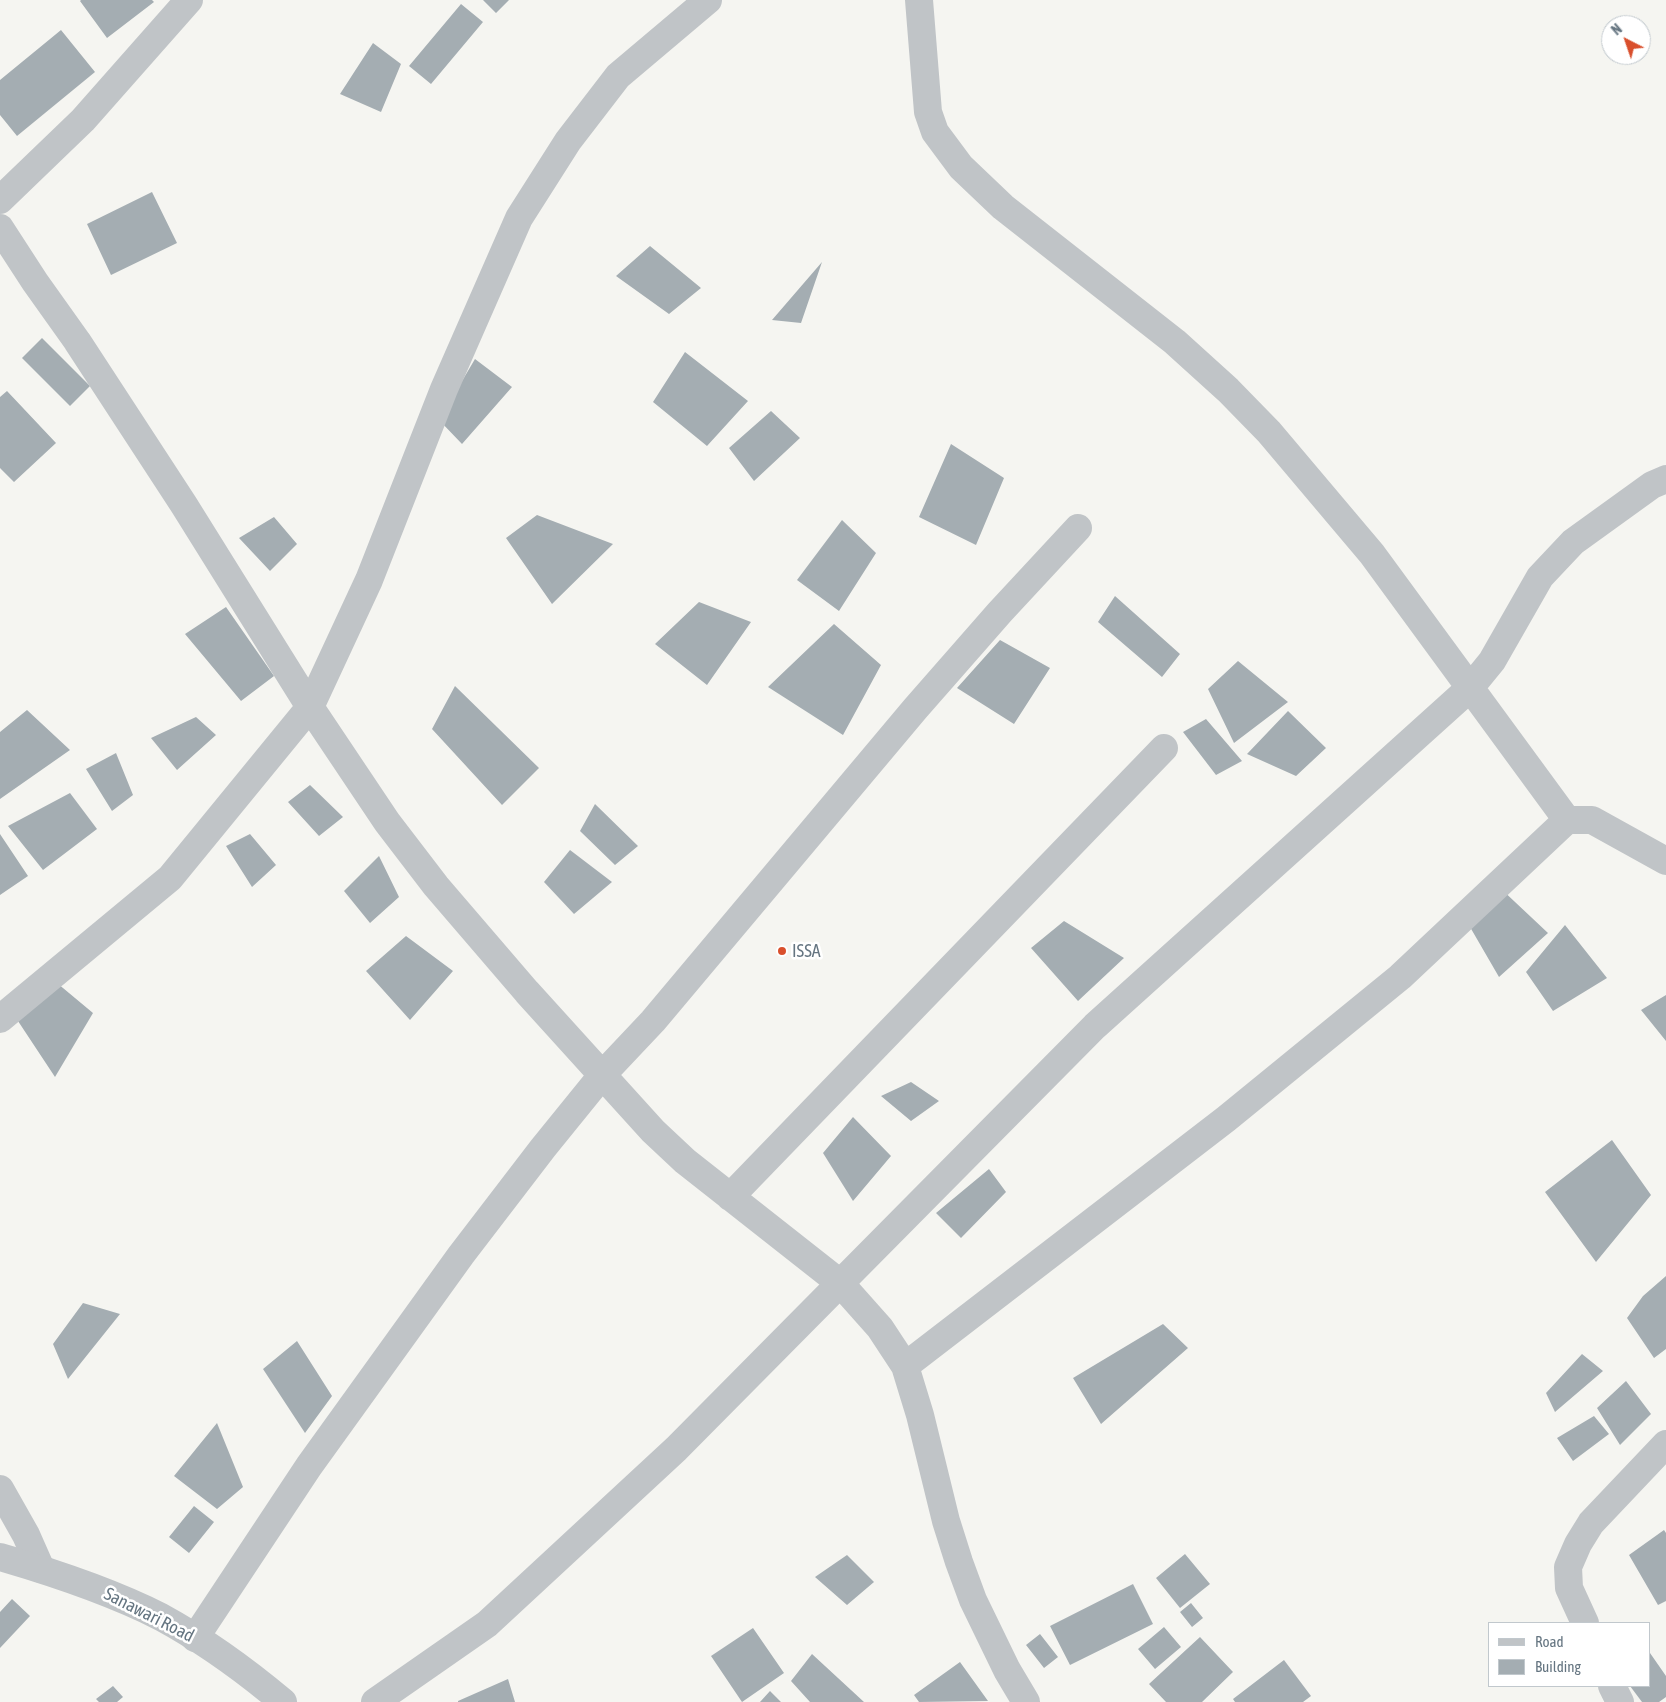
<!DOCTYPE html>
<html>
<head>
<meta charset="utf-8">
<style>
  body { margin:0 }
  #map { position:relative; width:1666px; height:1702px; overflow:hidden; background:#f5f5f1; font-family:"Asap Condensed",sans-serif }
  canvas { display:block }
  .legend { position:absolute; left:1488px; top:1622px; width:162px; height:65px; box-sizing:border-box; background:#fff; border:1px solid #c1c8cd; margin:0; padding:6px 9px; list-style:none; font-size:15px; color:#657581 }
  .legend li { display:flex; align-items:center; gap:10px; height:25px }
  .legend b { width:25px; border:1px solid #c1c8cd }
  .north { position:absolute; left:1601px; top:15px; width:50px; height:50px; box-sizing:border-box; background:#fff; border:1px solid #c1c8cd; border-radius:50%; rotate:319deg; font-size:14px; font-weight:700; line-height:20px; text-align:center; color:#657581 }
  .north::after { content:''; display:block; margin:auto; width:18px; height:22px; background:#d94f2c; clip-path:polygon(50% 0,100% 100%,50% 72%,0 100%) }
</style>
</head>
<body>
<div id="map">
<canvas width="1666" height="1702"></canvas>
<ul class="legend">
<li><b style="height:6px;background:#c0c4c7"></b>Road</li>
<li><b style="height:14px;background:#a4adb2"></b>Building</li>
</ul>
<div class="north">N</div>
</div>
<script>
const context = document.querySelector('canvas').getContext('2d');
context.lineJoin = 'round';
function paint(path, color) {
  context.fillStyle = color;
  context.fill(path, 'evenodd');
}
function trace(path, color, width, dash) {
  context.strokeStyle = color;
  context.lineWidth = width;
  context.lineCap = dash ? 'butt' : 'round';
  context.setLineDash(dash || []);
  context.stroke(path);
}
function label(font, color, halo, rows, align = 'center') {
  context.font = font + ' "Asap Condensed",sans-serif';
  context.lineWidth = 5;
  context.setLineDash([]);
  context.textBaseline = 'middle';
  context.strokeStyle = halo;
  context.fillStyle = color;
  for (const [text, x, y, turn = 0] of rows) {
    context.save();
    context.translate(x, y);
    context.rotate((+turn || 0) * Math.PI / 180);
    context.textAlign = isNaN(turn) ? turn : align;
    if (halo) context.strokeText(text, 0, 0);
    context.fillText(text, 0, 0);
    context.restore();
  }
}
const building = new Path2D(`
  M 81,0 L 152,0 L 154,2 L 107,38 L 80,1 Z
  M 483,0 L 509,0 L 496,13 Z
  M 461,4 L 483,22 L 431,84 L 409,66 Z
  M 61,30 L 95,72 L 17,136 L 0,115 L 0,80 Z
  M 373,43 L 401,64 L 381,112 L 340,94 Z
  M 152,192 L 177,243 L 111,275 L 87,224 Z
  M 650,246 L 701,288 L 669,314 L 616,276 Z
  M 822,262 L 801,323 L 772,320 Z
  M 42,338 L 90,386 L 70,406 L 22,358 Z
  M 685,352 L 748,401 L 707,446 L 653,402 Z
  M 475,359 L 512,387 L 462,444 L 439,420 Z
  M 7,391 L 56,443 L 14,482 L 0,468 L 0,397 Z
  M 771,411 L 800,438 L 754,481 L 729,448 Z
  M 951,444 L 1004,478 L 976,545 L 919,517 Z
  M 537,515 L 613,544 L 552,604 L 506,538 Z
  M 274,517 L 297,544 L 270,571 L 239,538 Z
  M 842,520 L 876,553 L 839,611 L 797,580 Z
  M 1115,596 L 1180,654 L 1162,677 L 1098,622 Z
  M 699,602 L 751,622 L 707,685 L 655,644 Z
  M 226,607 L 274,676 L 241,701 L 185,634 Z
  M 834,624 L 881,665 L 843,735 L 768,687 Z
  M 1000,640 L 1050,668 L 1014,724 L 957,688 Z
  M 1238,661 L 1288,702 L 1234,743 L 1208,689 Z
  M 455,686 L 539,768 L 502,805 L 432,729 Z
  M 27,710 L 70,750 L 0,799 L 0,732 Z
  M 1288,711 L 1326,748 L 1296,776 L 1247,754 Z
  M 196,717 L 216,735 L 177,770 L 151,738 Z
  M 1206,719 L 1242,761 L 1216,775 L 1183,732 Z
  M 116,753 L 133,795 L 112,811 L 86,769 Z
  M 310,785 L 343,817 L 319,836 L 288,802 Z
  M 70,793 L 97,829 L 43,870 L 8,826 Z
  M 595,804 L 638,846 L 615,865 L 580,831 Z
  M 0,834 L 28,876 L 0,895 Z
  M 250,834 L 276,865 L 252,887 L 226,846 Z
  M 570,850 L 612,882 L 574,914 L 544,882 Z
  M 379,856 L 399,897 L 370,923 L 344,891 Z
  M 1498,886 L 1548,933 L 1499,977 L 1470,927 Z
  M 1064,921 L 1124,958 L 1078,1001 L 1031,948 Z
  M 1565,925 L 1607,978 L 1553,1011 L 1526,972 Z
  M 406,936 L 453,971 L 410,1020 L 366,971 Z
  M 51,978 L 93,1013 L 55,1077 L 16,1018 Z
  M 1666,995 L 1666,1041 L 1641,1010 Z
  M 911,1082 L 939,1101 L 911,1121 L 881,1096 Z
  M 853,1117 L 891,1156 L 853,1201 L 823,1153 Z
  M 1612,1140 L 1651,1195 L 1596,1262 L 1545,1192 Z
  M 989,1169 L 1006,1192 L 961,1238 L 936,1213 Z
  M 1666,1276 L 1666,1349 L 1654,1358 L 1627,1318 L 1643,1296 Z
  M 83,1303 L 120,1314 L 68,1379 L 53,1344 Z
  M 1163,1324 L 1188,1348 L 1101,1424 L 1073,1378 Z
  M 297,1341 L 332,1396 L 305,1433 L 263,1369 Z
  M 1582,1354 L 1603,1371 L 1555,1412 L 1546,1393 Z
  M 1626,1381 L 1651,1414 L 1620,1445 L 1597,1408 Z
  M 1594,1416 L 1609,1434 L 1573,1461 L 1557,1438 Z
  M 217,1423 L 243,1487 L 217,1509 L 174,1476 Z
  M 194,1506 L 214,1522 L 189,1553 L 169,1537 Z
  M 1664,1530 L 1666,1533 L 1666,1601 L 1658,1605 L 1629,1555 Z
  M 1185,1554 L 1210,1584 L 1180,1608 L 1156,1578 Z
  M 847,1555 L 874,1582 L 847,1605 L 815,1577 Z
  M 1133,1584 L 1153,1624 L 1070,1665 L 1050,1626 Z
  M 12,1599 L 30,1616 L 0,1648 L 0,1612 Z
  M 1191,1603 L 1203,1618 L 1192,1627 L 1180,1612 Z
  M 1164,1627 L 1181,1647 L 1155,1669 L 1138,1649 Z
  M 753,1628 L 784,1673 L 742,1702 L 711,1656 Z
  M 1040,1634 L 1058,1657 L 1044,1668 L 1026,1645 Z
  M 1200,1637 L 1233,1672 L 1202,1702 L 1166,1702 L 1149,1684 Z
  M 1650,1653 L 1666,1676 L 1666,1697 L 1659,1702 L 1642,1702 L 1630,1686 L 1650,1686 Z
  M 812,1654 L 864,1702 L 810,1702 L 791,1681 Z
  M 1284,1660 L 1311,1696 L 1303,1702 L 1235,1702 L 1233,1699 Z
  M 960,1662 L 988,1701 L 919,1702 L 914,1695 Z
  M 508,1679 L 515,1702 L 458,1702 L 458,1701 Z
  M 113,1686 L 123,1697 L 117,1702 L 99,1702 L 96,1699 Z
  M 770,1691 L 781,1702 L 760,1702 Z`);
const minor = new Path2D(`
  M 919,0 L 928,112 L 935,132 L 961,167 L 1003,207 L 1175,342 L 1228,390 L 1269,432 L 1372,554 L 1567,820
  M 0,200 L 83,120 L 189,0
  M 0,228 L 35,282 L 77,341 L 184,505 L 310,707 L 387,822 L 436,886 L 527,992 L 653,1131 L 685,1161 L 840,1283 L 880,1328 L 905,1366 L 920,1415 L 946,1521 L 959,1562 L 973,1600 L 1007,1670 L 1026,1702
  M 0,1019 L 170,878 L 310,707 L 369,580 L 444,389 L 519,218 L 568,141 L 618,76 L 708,0
  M 730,1197 L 1164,748
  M 905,1366 L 1226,1119 L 1400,977 L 1567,820 L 1592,820 L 1666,861
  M 0,1489 L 26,1535 L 41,1569
  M 1585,1623 L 1569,1588 L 1568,1567 L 1578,1544 L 1591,1523 L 1666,1444
  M 195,1638 L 309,1466 L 461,1255 L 543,1148 L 603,1074 L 653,1021 L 915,709 L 1000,612 L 1078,528
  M 1612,1686 L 1620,1702
  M 375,1702 L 487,1624 L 676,1449 L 1095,1026 L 1470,688 L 1492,661 L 1540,577 L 1573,542 L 1652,485 L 1666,479`);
const tertiary = new Path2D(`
  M 0,1557 C 55,1573 110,1591 161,1617 C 205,1641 245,1670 283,1702`);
const markers = [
  [782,951,5,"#d94f2c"]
];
const poiNames = [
  ["ISSA",792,951]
];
const streetNames = [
  ["Sanawari Road",149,1615,27]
];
paint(building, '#a4adb2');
trace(minor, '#c0c4c7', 28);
trace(tertiary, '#c0c4c7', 28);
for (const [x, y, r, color] of markers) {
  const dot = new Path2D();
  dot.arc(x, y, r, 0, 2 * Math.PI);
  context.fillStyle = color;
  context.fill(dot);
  trace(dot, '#fff', 2);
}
label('18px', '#657581', '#fff', poiNames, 'left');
label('18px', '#657581', '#fff', streetNames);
</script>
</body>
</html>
